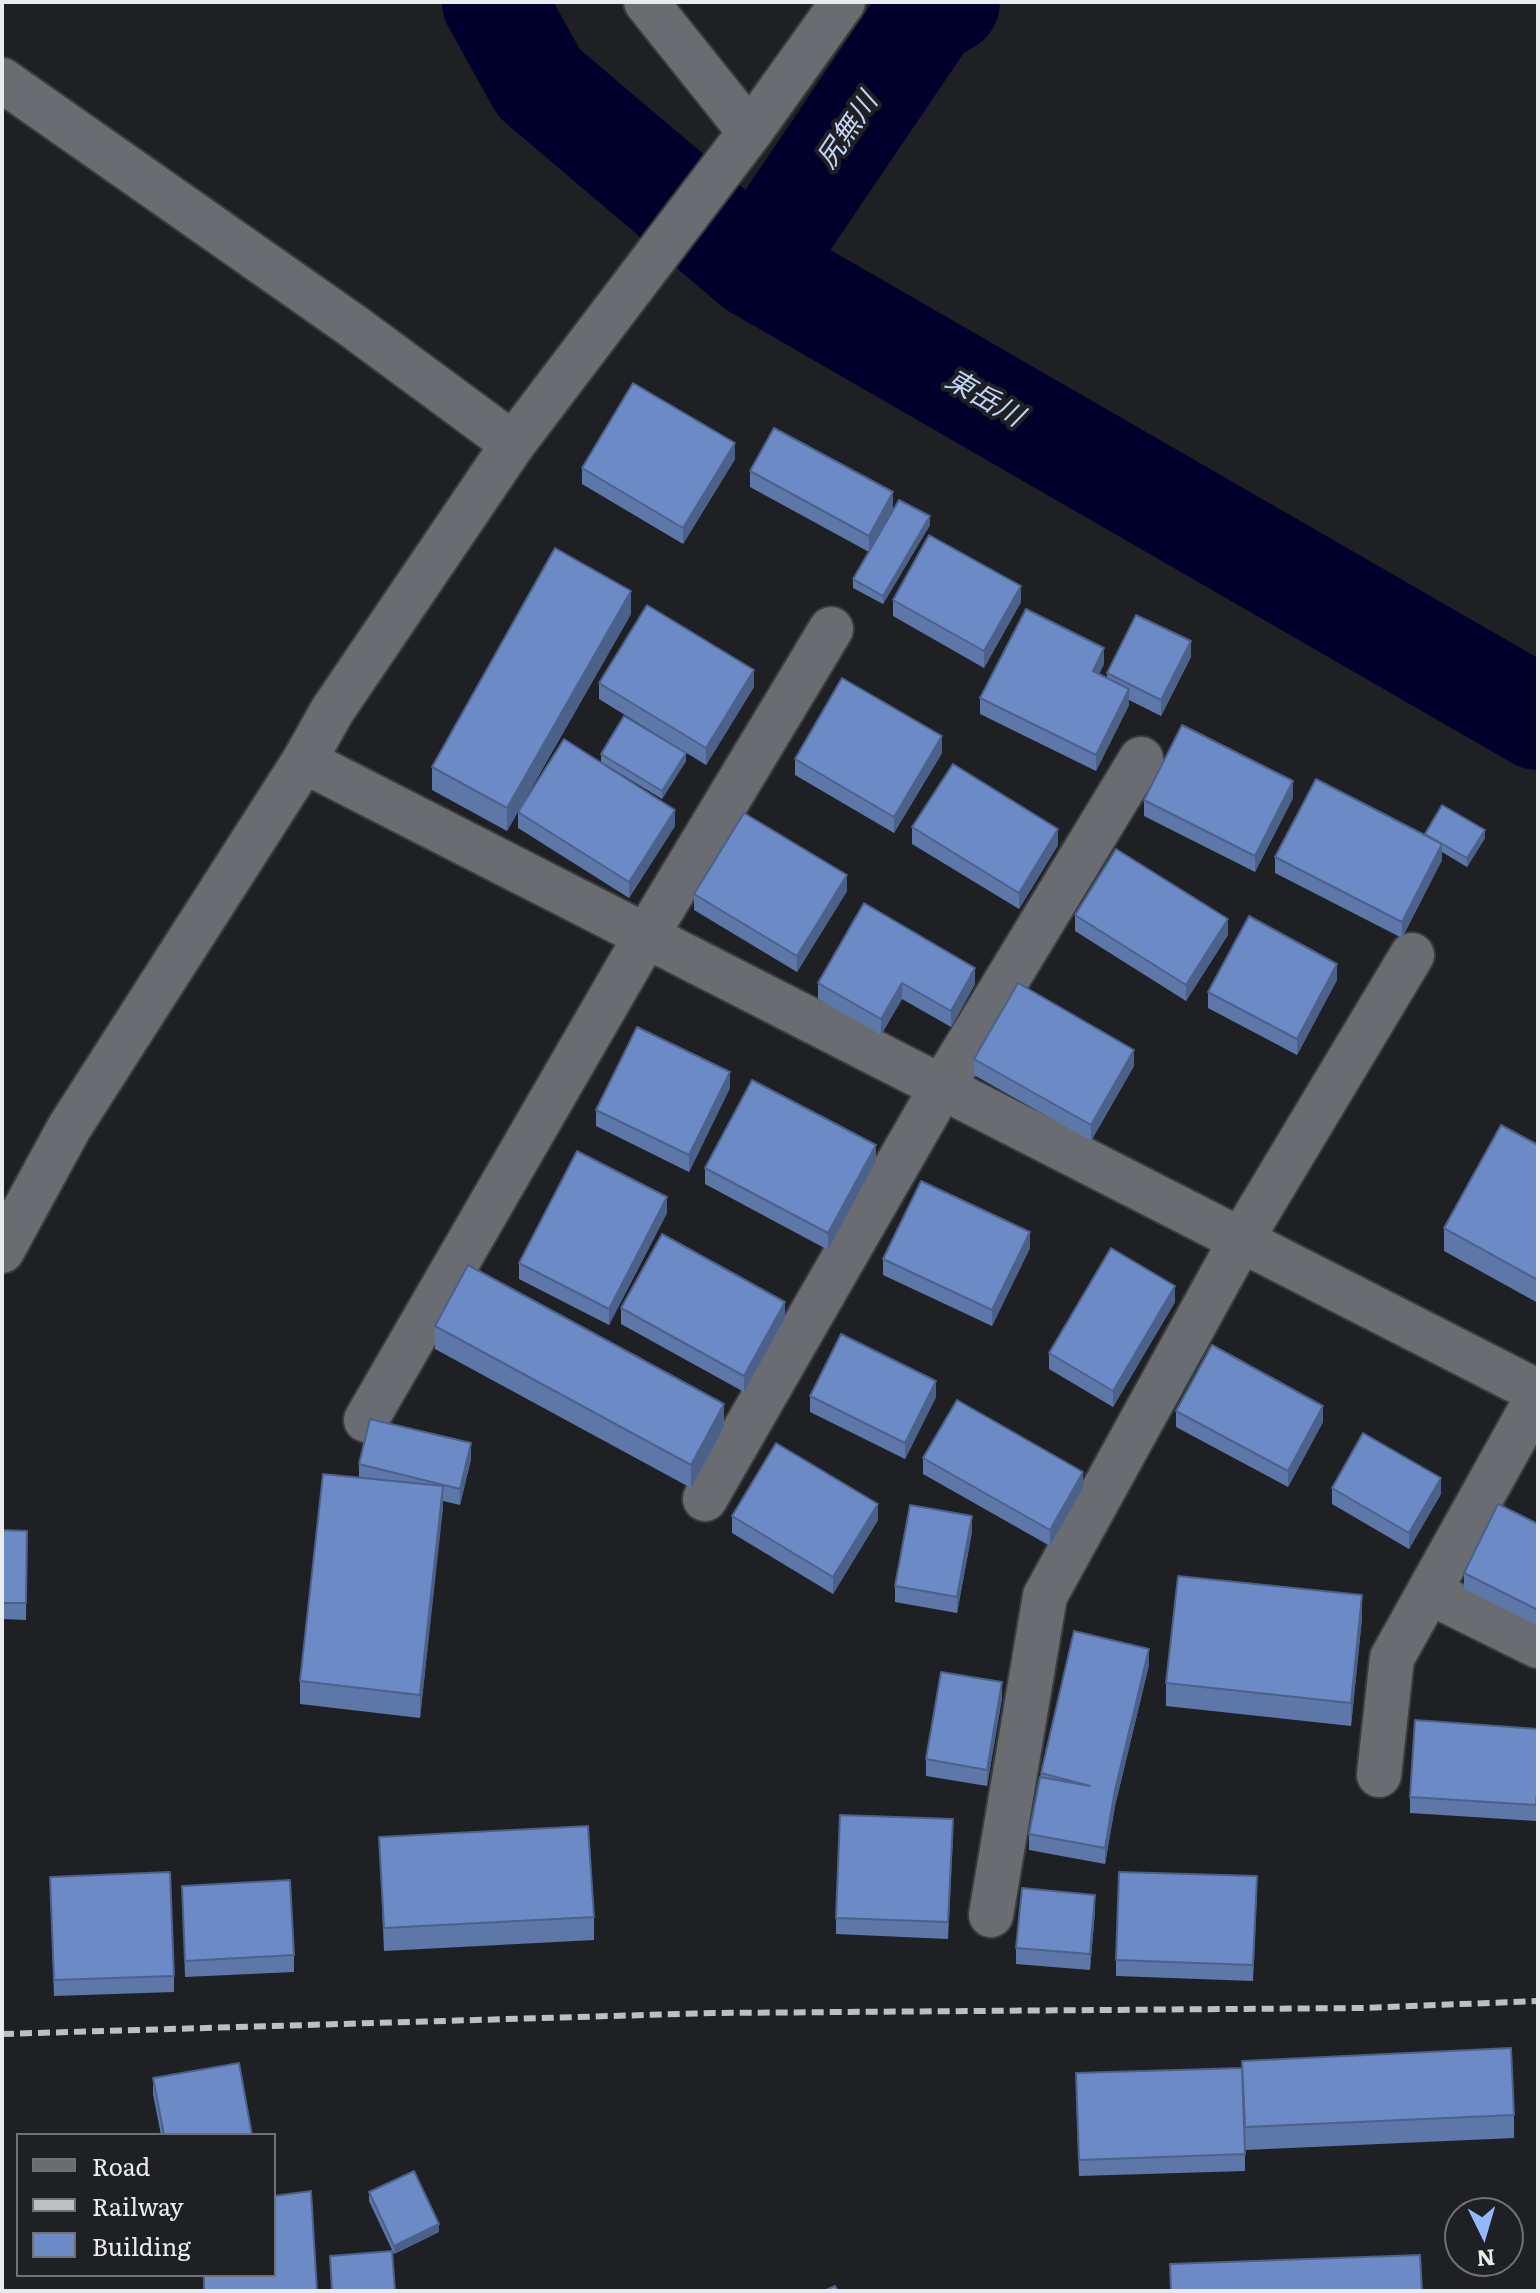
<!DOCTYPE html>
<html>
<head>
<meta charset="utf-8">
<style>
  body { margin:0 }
  #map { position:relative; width:1540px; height:2293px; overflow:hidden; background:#1e2024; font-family:Literata,serif }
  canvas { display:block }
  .frame { position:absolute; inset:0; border:4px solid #eaebee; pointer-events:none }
  .legend { position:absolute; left:16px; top:2133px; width:260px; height:144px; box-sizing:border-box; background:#1e2024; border:2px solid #707175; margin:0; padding:10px 14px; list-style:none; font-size:24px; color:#eaebee }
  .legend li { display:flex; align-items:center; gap:16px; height:40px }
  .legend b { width:40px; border:2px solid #707175 }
  .north { position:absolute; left:1444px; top:2197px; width:80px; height:80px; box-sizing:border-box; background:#1e2024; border:2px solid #707175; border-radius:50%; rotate:175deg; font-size:22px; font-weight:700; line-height:32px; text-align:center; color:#eaebee }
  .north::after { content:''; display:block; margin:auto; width:28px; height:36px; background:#93b7fd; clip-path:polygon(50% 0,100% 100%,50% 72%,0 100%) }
</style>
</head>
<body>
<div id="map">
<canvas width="1540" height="2293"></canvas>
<div class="frame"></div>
<ul class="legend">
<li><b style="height:10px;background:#696c70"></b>Road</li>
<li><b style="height:10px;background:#bdbfc2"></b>Railway</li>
<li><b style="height:22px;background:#6c8ac5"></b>Building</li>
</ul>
<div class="north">N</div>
</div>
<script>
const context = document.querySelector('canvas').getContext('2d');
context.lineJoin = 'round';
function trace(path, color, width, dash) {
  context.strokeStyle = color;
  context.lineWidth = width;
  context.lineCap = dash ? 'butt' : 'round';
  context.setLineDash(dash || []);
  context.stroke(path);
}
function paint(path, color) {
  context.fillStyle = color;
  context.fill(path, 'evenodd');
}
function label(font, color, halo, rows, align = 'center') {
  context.font = font + ' Literata,"Noto Sans JP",serif';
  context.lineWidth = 8;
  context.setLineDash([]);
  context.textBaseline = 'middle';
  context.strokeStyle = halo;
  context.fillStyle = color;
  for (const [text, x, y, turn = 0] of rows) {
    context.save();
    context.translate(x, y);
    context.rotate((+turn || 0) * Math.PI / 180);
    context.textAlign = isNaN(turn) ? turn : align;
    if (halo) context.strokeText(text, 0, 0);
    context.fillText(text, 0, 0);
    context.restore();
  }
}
const river = new Path2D(`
  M 494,2 L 539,83 L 756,267 L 1538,718
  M 756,267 L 928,13 L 948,2`);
const minor = new Path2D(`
  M 646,2 L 750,132
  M 2,80 L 353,326 L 513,444
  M 304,761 L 1538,1392
  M 2,1251 L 69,1128 L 304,761 L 332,711 L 513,444 L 750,132 L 843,2
  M 366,1420 L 646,936 L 831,629
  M 705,1499 L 942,1087 L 1141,759
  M 1429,1592 L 1538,1646
  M 1379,1775 L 1392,1658 L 1538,1396
  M 991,1915 L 1045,1596 L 1241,1240 L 1412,955`);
const rail = new Path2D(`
  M 2,2034 L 713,2013 L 1362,2008 L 1538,2001`);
const wall = new Path2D(`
  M 735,459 L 683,544 L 582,484 L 582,468 Z
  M 750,471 L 893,509 L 870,551 L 930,525 L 883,604 L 853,588 L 853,579 L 869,552 L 750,487 Z
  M 893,600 L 1021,602 L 984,668 L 893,616 Z
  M 631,614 L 507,831 L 432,790 L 432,767 Z
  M 1191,657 L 1161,716 L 1129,700 L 1129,705 L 1096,771 L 980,714 L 980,698 L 1104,664 L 1099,674 L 1107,678 L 1107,673 Z
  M 599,683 L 754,687 L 706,765 L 599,699 Z
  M 942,753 L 894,833 L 795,775 L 795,759 Z
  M 601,754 L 686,761 L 662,799 L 601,762 Z
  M 1293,798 L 1255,872 L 1144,816 L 1144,800 Z
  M 518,812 L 675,826 L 629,898 L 518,828 Z
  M 912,827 L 1058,845 L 1019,909 L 912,844 Z
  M 1425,835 L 1485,838 L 1467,867 L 1442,852 L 1442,860 L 1402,938 L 1275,873 L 1275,857 Z
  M 847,891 L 797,972 L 694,910 L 694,894 Z
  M 1075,915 L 1228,935 L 1186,1001 L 1075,931 Z
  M 975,968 L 975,984 L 951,1027 L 902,999 L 881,1035 L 818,999 L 818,983 Z
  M 1337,980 L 1297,1055 L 1208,1008 L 1208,992 Z
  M 974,1059 L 1134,1066 L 1091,1141 L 974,1075 Z
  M 730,1088 L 689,1172 L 596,1126 L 596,1110 Z
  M 1538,1145 L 1538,1303 L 1444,1251 L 1444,1228 Z
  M 876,1161 L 828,1250 L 705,1184 L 705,1168 Z
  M 667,1213 L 609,1325 L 519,1279 L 519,1263 Z
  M 1030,1248 L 992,1326 L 883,1275 L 883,1259 Z
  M 1175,1302 L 1113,1407 L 1049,1369 L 1049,1353 Z
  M 621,1308 L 785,1318 L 744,1392 L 621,1324 Z
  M 435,1326 L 724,1427 L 691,1488 L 435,1349 Z
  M 810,1396 L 936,1397 L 905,1459 L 810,1412 Z
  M 1176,1411 L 1323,1422 L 1288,1487 L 1176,1427 Z
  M 923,1458 L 1083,1488 L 1050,1546 L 923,1474 Z
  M 471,1459 L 460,1505 L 443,1501 L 420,1718 L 300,1704 L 300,1681 L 359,1477 L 359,1464 Z
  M 1332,1488 L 1441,1494 L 1409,1549 L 1332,1504 Z
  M 732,1516 L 878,1520 L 833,1594 L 732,1533 Z
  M 1538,1524 L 1538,1626 L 1464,1589 L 1464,1573 Z
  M 2,1530 L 27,1531 L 26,1620 L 2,1619 Z
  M 972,1532 L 957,1613 L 895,1602 L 895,1586 Z
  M 1362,1618 L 1351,1726 L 1166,1706 L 1166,1683 Z
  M 1149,1665 L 1115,1806 L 1105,1864 L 1029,1850 L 1029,1834 L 1041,1773 Z
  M 1002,1698 L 987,1786 L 926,1776 L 926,1759 Z
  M 1538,1729 L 1538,1797 L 1536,1821 L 1410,1813 L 1410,1797 Z
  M 953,1835 L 948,1939 L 836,1934 L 836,1918 Z
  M 379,1837 L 594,1917 L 594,1940 L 384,1951 Z
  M 50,1877 L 174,1976 L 174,1992 L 54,1996 Z
  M 182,1886 L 294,1955 L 294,1972 L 185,1977 Z
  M 1257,1892 L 1253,1981 L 1116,1976 L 1116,1960 Z
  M 1095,1911 L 1090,1970 L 1016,1964 L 1016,1948 Z
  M 153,2078 L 252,2135 L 161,2135 L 153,2094 Z
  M 1076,2089 L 1514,2115 L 1514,2138 L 1245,2150 L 1245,2147 L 1245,2171 L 1079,2176 Z
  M 369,2192 L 439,2232 L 394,2254 L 369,2201 Z`);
const shadedWall = new Path2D(`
  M 735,443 L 735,459 L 683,544 L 683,528 Z
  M 893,492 L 893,509 L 869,552 L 869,536 Z
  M 930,516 L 930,525 L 883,604 L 883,596 Z
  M 1021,586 L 1021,602 L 984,668 L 984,651 Z
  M 631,591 L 631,614 L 507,831 L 507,808 Z
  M 1191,641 L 1191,657 L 1161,716 L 1161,700 Z
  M 1104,648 L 1104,664 L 1093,687 L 1093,671 Z
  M 754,670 L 754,687 L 706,765 L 706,748 Z
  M 1129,689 L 1129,705 L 1096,771 L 1096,755 Z
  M 942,736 L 942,753 L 894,833 L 894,817 Z
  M 686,753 L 686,761 L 662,799 L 662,791 Z
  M 1293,781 L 1293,798 L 1255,872 L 1255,856 Z
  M 675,810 L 675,826 L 629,898 L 629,882 Z
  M 1058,829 L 1058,845 L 1019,909 L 1019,893 Z
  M 1485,830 L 1485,838 L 1467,867 L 1467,858 Z
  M 1442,844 L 1442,860 L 1402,938 L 1402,922 Z
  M 847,875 L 847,891 L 797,972 L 797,956 Z
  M 1228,919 L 1228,935 L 1186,1001 L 1186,985 Z
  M 1337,964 L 1337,980 L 1297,1055 L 1297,1039 Z
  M 975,968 L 975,984 L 951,1027 L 951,1011 Z
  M 902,983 L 902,999 L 881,1035 L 881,1019 Z
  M 1134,1050 L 1134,1066 L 1091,1141 L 1091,1125 Z
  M 730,1072 L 730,1088 L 689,1172 L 689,1155 Z
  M 876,1145 L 876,1161 L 828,1250 L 828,1233 Z
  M 667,1197 L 667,1213 L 609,1325 L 609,1309 Z
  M 1030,1232 L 1030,1248 L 992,1326 L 992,1310 Z
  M 1175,1286 L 1175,1302 L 1113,1407 L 1113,1391 Z
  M 785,1302 L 785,1318 L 744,1392 L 744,1376 Z
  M 936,1381 L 936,1397 L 905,1459 L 905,1443 Z
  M 724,1404 L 724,1427 L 691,1488 L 691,1465 Z
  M 1323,1406 L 1323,1422 L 1288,1487 L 1288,1471 Z
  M 471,1443 L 471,1459 L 460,1505 L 460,1489 Z
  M 1083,1472 L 1083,1488 L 1050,1546 L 1050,1530 Z
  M 1441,1478 L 1441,1494 L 1409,1549 L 1409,1533 Z
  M 443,1486 L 443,1509 L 420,1718 L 420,1695 Z
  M 878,1504 L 878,1520 L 833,1594 L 833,1577 Z
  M 972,1516 L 972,1532 L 957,1613 L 957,1597 Z
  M 1362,1595 L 1362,1618 L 1351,1726 L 1351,1703 Z
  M 1149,1649 L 1149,1665 L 1115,1806 L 1105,1864 L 1105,1848 L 1115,1790 Z
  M 1002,1682 L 1002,1698 L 987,1786 L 987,1770 Z
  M 1095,1895 L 1095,1911 L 1090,1970 L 1090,1954 Z
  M 439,2224 L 439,2232 L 394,2254 L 394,2246 Z`);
const building = new Path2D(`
  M 633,383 L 735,443 L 683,528 L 582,468 Z
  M 774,428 L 893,492 L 869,536 L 750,471 Z
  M 899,500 L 930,516 L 883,596 L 853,579 Z
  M 929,535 L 1021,586 L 984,651 L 893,600 Z
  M 555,548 L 631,591 L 507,808 L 432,767 Z
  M 647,605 L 754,670 L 706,748 L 599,683 Z
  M 1026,609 L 1104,648 L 1093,671 L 1129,689 L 1096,755 L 980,698 Z
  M 1136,615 L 1191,641 L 1161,700 L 1107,673 Z
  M 842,678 L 942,736 L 894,817 L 795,759 Z
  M 624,716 L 686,753 L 662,791 L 601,754 Z
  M 1182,725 L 1293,781 L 1255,856 L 1144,800 Z
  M 564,739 L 675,810 L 629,882 L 518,812 Z
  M 953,764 L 1058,829 L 1019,893 L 912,827 Z
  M 1316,779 L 1442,844 L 1402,922 L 1275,857 Z
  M 1442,805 L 1485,830 L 1467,858 L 1425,834 Z
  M 744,813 L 847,875 L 797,956 L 694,894 Z
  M 1116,849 L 1228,919 L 1186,985 L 1075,915 Z
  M 864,903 L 975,968 L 951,1011 L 902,983 L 881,1019 L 818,983 Z
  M 1249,916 L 1337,964 L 1297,1039 L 1208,992 Z
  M 1018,983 L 1134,1050 L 1091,1125 L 974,1059 Z
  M 637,1027 L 730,1072 L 689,1155 L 596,1110 Z
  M 752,1080 L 876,1145 L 828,1233 L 705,1168 Z
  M 1501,1125 L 1538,1145 L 1538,1280 L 1444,1228 Z
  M 577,1151 L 667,1197 L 609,1309 L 519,1263 Z
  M 921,1181 L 1030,1232 L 992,1310 L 883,1259 Z
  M 662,1234 L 785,1302 L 744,1376 L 621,1308 Z
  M 1111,1248 L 1175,1286 L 1113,1391 L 1049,1353 Z
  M 468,1265 L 724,1404 L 691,1465 L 435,1326 Z
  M 841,1334 L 936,1381 L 905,1443 L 810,1396 Z
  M 1212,1345 L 1323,1406 L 1288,1471 L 1176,1411 Z
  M 957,1400 L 1083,1472 L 1050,1530 L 923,1458 Z
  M 370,1419 L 471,1443 L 460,1489 L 359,1464 Z
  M 1363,1433 L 1441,1478 L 1409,1533 L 1332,1488 Z
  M 776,1443 L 878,1504 L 833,1577 L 732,1516 Z
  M 323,1474 L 443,1486 L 420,1695 L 300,1681 Z
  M 1498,1504 L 1538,1524 L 1538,1610 L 1464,1573 Z
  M 910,1505 L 972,1516 L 957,1597 L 895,1586 Z
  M 2,1530 L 27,1531 L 26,1603 L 2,1603 Z
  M 1178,1576 L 1362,1595 L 1351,1703 L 1166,1683 Z
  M 1074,1631 L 1149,1649 L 1115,1790 L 1105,1848 L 1029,1834 L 1040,1777 L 1090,1786 L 1041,1773 Z
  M 941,1672 L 1002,1682 L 987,1770 L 926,1759 Z
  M 1415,1720 L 1538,1729 L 1538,1781 L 1536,1805 L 1410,1797 Z
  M 840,1815 L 953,1819 L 948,1922 L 836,1918 Z
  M 588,1826 L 594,1917 L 384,1928 L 379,1837 Z
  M 170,1872 L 174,1976 L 54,1980 L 50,1877 Z
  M 1119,1872 L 1257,1876 L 1253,1965 L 1116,1960 Z
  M 290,1880 L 294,1955 L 185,1961 L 182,1886 Z
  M 1022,1888 L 1095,1895 L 1090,1954 L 1016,1948 Z
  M 1511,2048 L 1514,2115 L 1245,2127 L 1242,2061 Z
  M 239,2063 L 252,2135 L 164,2135 L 153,2078 Z
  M 1242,2068 L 1245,2154 L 1079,2160 L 1076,2073 Z
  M 414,2171 L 439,2224 L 394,2246 L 369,2192 Z
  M 311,2191 L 317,2291 L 204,2291 L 204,2275 L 274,2275 L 274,2196 Z
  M 392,2251 L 395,2291 L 332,2291 L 330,2256 Z
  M 1420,2255 L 1422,2291 L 1171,2291 L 1170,2264 Z
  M 835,2286 L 838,2291 L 824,2291 Z`);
const waterNames = [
  ["尻無川",848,131,-56],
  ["東岳川",984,399,30]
];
trace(river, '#00002c', 104);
trace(minor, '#3a3c3e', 48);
trace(minor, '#696c70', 44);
trace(rail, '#bdbfc2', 6, [12, 6]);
paint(wall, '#5d77a9');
paint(shadedWall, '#4c618a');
paint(building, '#6c8ac5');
trace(building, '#4c618a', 2);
label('italic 28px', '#c1d3f4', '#1e2024', waterNames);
</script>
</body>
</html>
